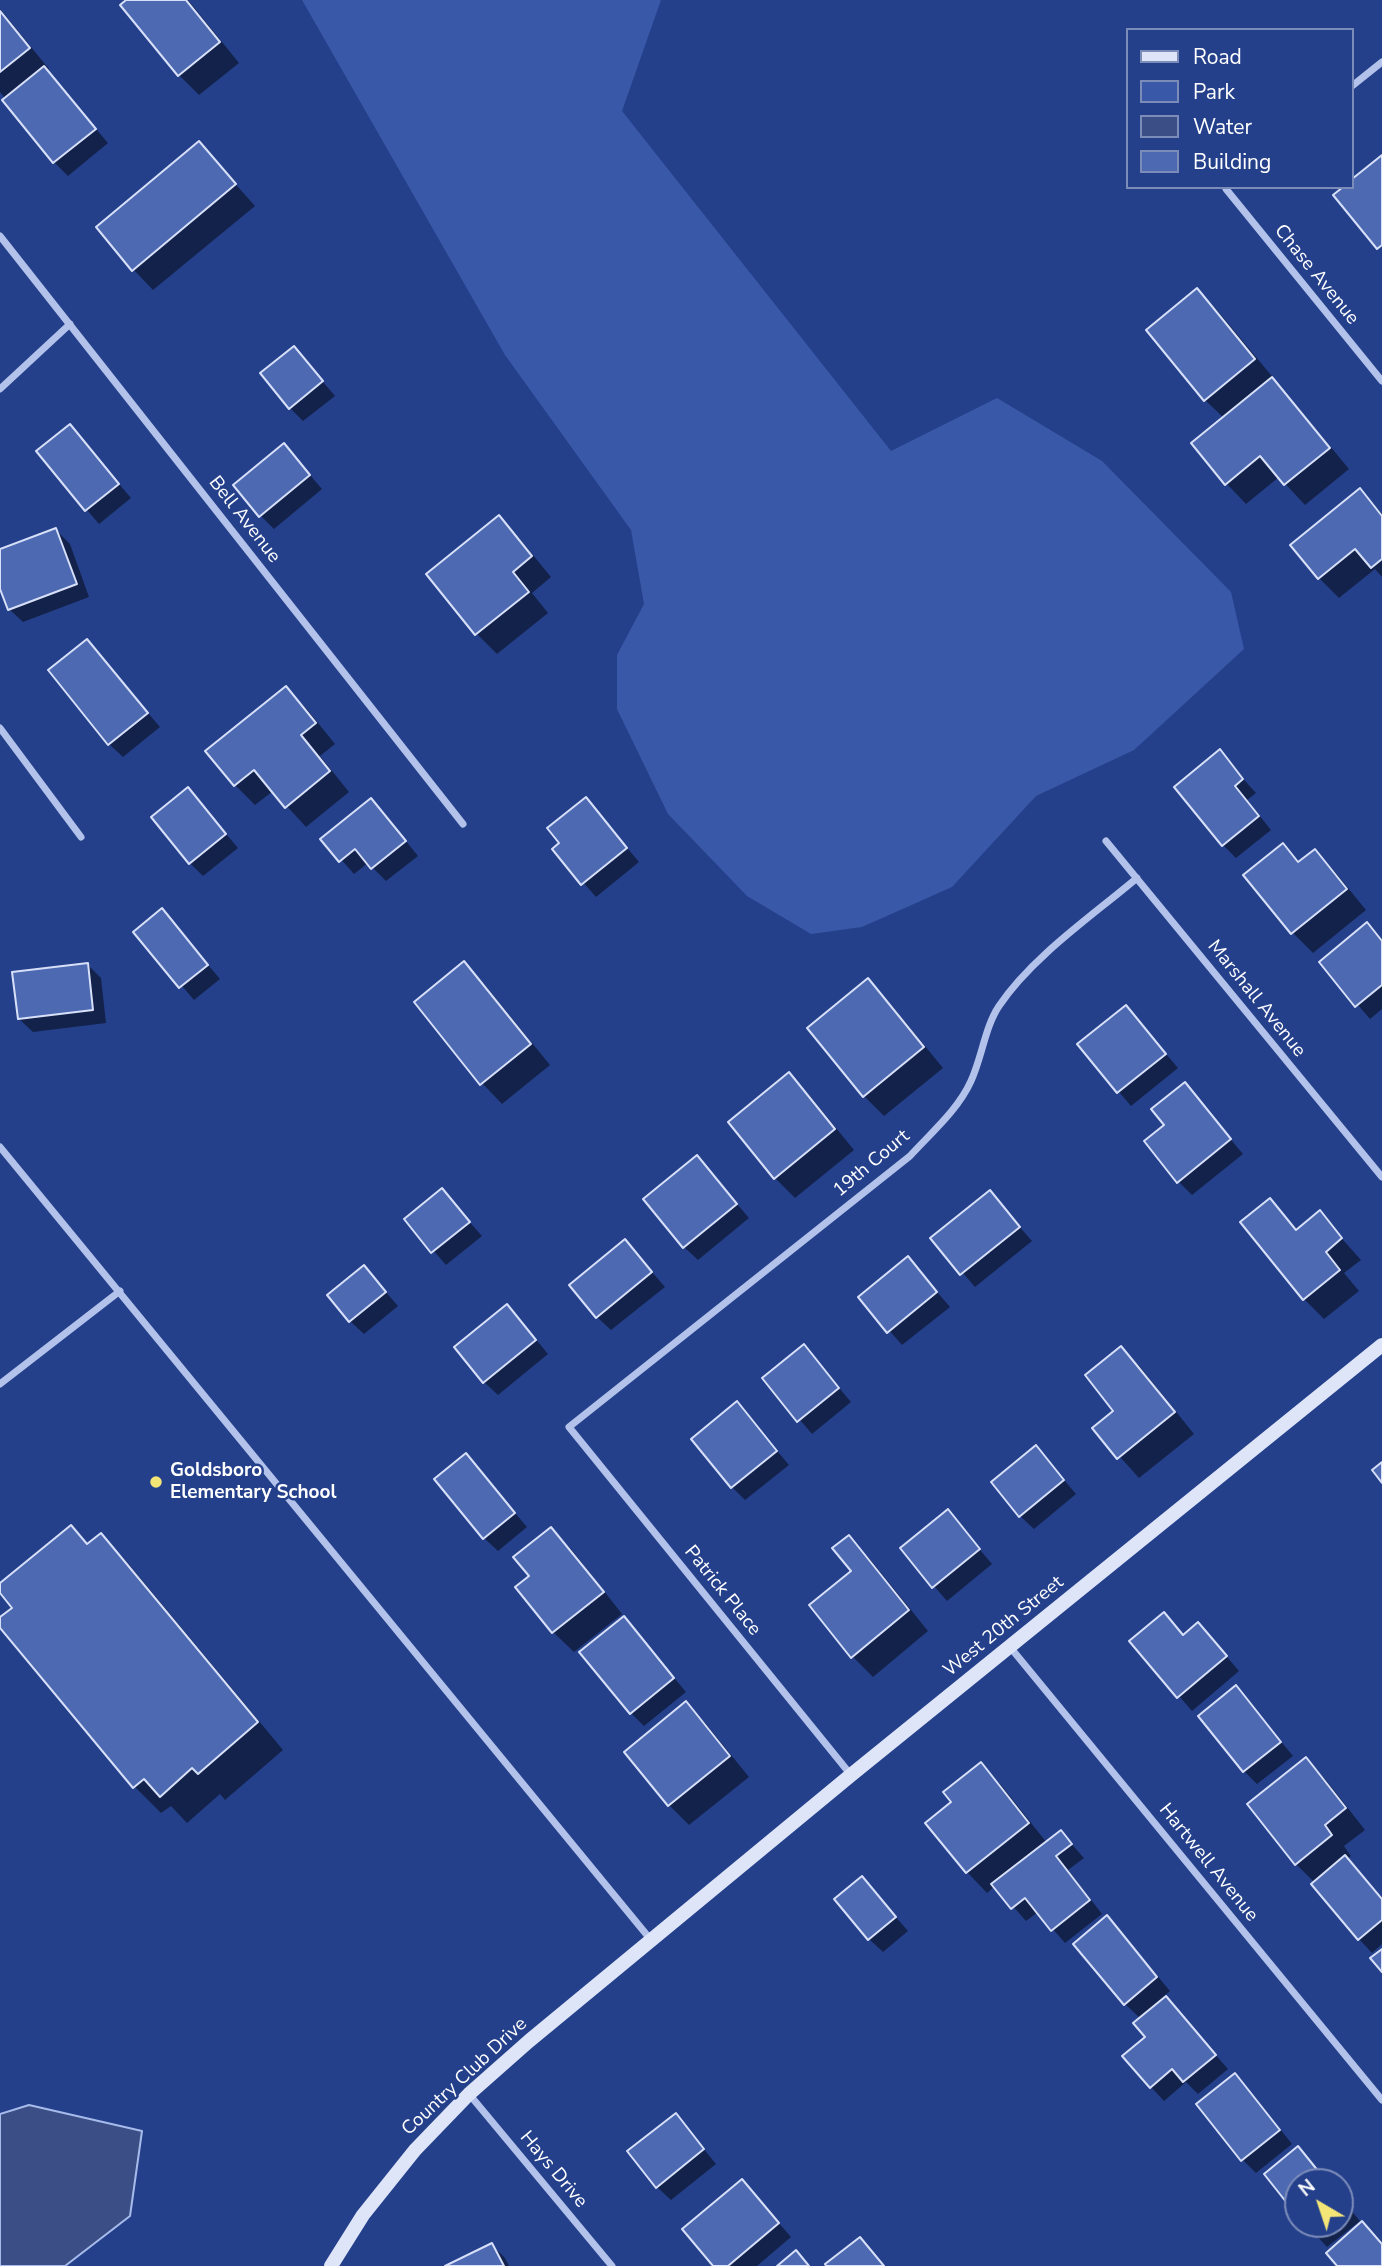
<!DOCTYPE html>
<html>
<head>
<meta charset="utf-8">
<style>
  body { margin:0 }
  #map { position:relative; width:1382px; height:2266px; overflow:hidden; background:#25408b; font-family:"Nunito Sans",sans-serif }
  canvas { display:block }
  .legend { position:absolute; left:1126px; top:28px; width:228px; height:161px; box-sizing:border-box; background:#25408b; border:2px solid #7c8cb9; margin:0; padding:9px 12px; list-style:none; font-size:21px; color:#fff }
  .legend li { display:flex; align-items:center; gap:14px; height:35px }
  .legend b { width:35px; border:2px solid #7c8cb9 }
  .north { position:absolute; left:1284px; top:2168px; width:70px; height:70px; box-sizing:border-box; background:#25408b; border:2px solid #7c8cb9; border-radius:50%; rotate:321deg; font-size:19px; font-weight:700; line-height:28px; text-align:center; color:#fff }
  .north::after { content:''; display:block; margin:auto; width:24px; height:32px; background:#f4e577; clip-path:polygon(50% 0,100% 100%,50% 72%,0 100%) }
</style>
</head>
<body>
<div id="map">
<canvas width="1382" height="2266"></canvas>
<ul class="legend">
<li><b style="height:9px;background:#dee5f8"></b>Road</li>
<li><b style="height:19px;background:#3958a8"></b>Park</li>
<li><b style="height:19px;background:#3b4f86"></b>Water</li>
<li><b style="height:19px;background:#4d69b2"></b>Building</li>
</ul>
<div class="north">N</div>
</div>
<script>
const context = document.querySelector('canvas').getContext('2d');
context.lineJoin = 'round';
function paint(path, color) {
  context.fillStyle = color;
  context.fill(path, 'evenodd');
}
function trace(path, color, width, dash) {
  context.strokeStyle = color;
  context.lineWidth = width;
  context.lineCap = dash ? 'butt' : 'round';
  context.setLineDash(dash || []);
  context.stroke(path);
}
function label(font, color, halo, rows, align = 'center') {
  context.font = font + ' "Nunito Sans",sans-serif';
  context.lineWidth = 5;
  context.setLineDash([]);
  context.textBaseline = 'middle';
  context.strokeStyle = halo;
  context.fillStyle = color;
  for (const [text, x, y, turn = 0] of rows) {
    context.save();
    context.translate(x, y);
    context.rotate((+turn || 0) * Math.PI / 180);
    context.textAlign = isNaN(turn) ? turn : align;
    if (halo) context.strokeText(text, 0, 0);
    context.fillText(text, 0, 0);
    context.restore();
  }
}
const green = new Path2D(`
  M 302,0 L 661,0 L 622,111 L 891,451 L 997,398 L 1102,461 L 1231,592 L 1244,649 L 1134,750 L 1036,796 L 952,887 L 862,927 L 811,934 L 747,896 L 668,814 L 617,709 L 617,655 L 644,604 L 631,530 L 505,355 Z`);
const water = new Path2D(`
  M 29,2105 L 142,2131 L 130,2216 L 65,2266 L 0,2266 L 0,2114 Z`);
const shadow = new Path2D(`
  M 123,0 L 188,0 L 239,63 L 199,95 L 179,75 Z
  M 0,9 L 49,69 L 47,71 L 108,143 L 68,176 L 54,162 L 0,92 Z
  M 199,143 L 255,206 L 153,290 L 133,269 Z
  M 1197,290 L 1217,310 L 1349,469 L 1305,505 L 1279,477 L 1246,504 L 1226,483 L 1224,418 L 1205,400 Z
  M 294,348 L 335,396 L 303,421 L 290,408 Z
  M 70,426 L 131,498 L 99,524 L 38,452 Z
  M 284,445 L 322,489 L 274,529 L 260,515 Z
  M 1360,491 L 1382,514 L 1382,577 L 1375,569 L 1339,598 L 1319,578 Z
  M 498,518 L 519,538 L 551,577 L 532,593 L 548,613 L 497,654 L 477,634 L 429,574 Z
  M 56,530 L 70,544 L 89,597 L 23,622 L 9,609 L 0,584 L 0,551 Z
  M 87,641 L 160,727 L 123,757 L 109,744 Z
  M 285,688 L 306,708 L 335,744 L 320,756 L 349,792 L 306,827 L 273,791 L 255,805 L 235,785 Z
  M 1219,752 L 1256,793 L 1247,800 L 1271,830 L 1236,858 L 1223,845 Z
  M 188,789 L 238,848 L 203,876 L 190,863 Z
  M 586,799 L 639,862 L 596,897 L 554,849 L 562,843 Z
  M 384,814 L 418,856 L 386,881 L 368,863 L 354,874 L 323,839 Z
  M 1283,845 L 1300,863 L 1314,851 L 1335,872 L 1366,910 L 1313,953 L 1293,933 L 1246,875 Z
  M 162,911 L 220,979 L 194,1000 L 136,932 Z
  M 1367,925 L 1382,940 L 1382,1009 L 1370,1019 L 1321,962 Z
  M 464,964 L 484,984 L 550,1065 L 502,1104 L 482,1083 Z
  M 88,965 L 101,978 L 106,1023 L 33,1032 L 19,1019 Z
  M 868,980 L 888,1001 L 943,1068 L 884,1116 L 864,1096 Z
  M 1126,1007 L 1178,1068 L 1131,1106 L 1079,1045 Z
  M 789,1074 L 809,1095 L 854,1150 L 795,1198 L 775,1178 Z
  M 1185,1085 L 1243,1154 L 1192,1195 L 1179,1182 L 1167,1125 Z
  M 697,1157 L 749,1218 L 698,1260 L 684,1247 Z
  M 442,1191 L 482,1236 L 446,1265 L 406,1219 Z
  M 989,1192 L 1032,1241 L 975,1287 L 933,1238 Z
  M 1270,1200 L 1298,1230 L 1319,1213 L 1361,1260 L 1344,1273 L 1359,1291 L 1324,1319 L 1304,1299 Z
  M 625,1241 L 665,1287 L 611,1330 L 597,1317 Z
  M 908,1258 L 950,1307 L 902,1345 L 860,1297 Z
  M 364,1267 L 398,1306 L 364,1334 L 350,1321 Z
  M 520,1320 L 548,1354 L 498,1395 L 484,1382 Z
  M 804,1346 L 851,1402 L 812,1434 L 764,1378 Z
  M 1121,1348 L 1141,1368 L 1194,1434 L 1139,1478 L 1094,1428 L 1116,1411 Z
  M 737,1403 L 789,1465 L 745,1500 L 732,1487 Z
  M 1036,1447 L 1076,1494 L 1034,1529 L 1020,1516 Z
  M 466,1455 L 527,1527 L 498,1551 L 484,1538 Z
  M 948,1512 L 992,1564 L 947,1601 L 902,1549 Z
  M 71,1527 L 89,1545 L 101,1536 L 127,1562 L 283,1750 L 225,1800 L 220,1794 L 187,1823 L 171,1806 L 161,1813 L 135,1787 L 0,1625 L 0,1619 L 14,1608 L 0,1590 L 0,1585 Z
  M 551,1529 L 571,1549 L 622,1614 L 574,1652 L 553,1632 L 518,1587 L 531,1576 Z
  M 848,1538 L 869,1558 L 928,1631 L 873,1677 L 852,1656 L 853,1572 Z
  M 1164,1614 L 1184,1636 L 1211,1638 L 1239,1671 L 1192,1711 L 1131,1641 Z
  M 624,1618 L 686,1692 L 644,1726 L 631,1713 Z
  M 1236,1687 L 1293,1756 L 1257,1784 L 1244,1771 Z
  M 686,1704 L 706,1724 L 749,1777 L 689,1825 L 669,1805 Z
  M 1306,1760 L 1326,1780 L 1365,1830 L 1344,1846 L 1351,1856 L 1347,1859 L 1382,1899 L 1382,1944 L 1372,1953 L 1359,1939 L 1315,1883 L 1296,1864 Z
  M 981,1765 L 1001,1785 L 1047,1843 L 1061,1832 L 1084,1858 L 1068,1870 L 1102,1914 L 1065,1943 L 1038,1912 L 1026,1921 L 995,1886 L 987,1893 L 967,1872 L 928,1823 L 954,1803 Z
  M 862,1878 L 908,1931 L 883,1952 L 869,1939 Z
  M 1120,1931 L 1170,1991 L 1164,1996 L 1228,2069 L 1198,2094 L 1186,2082 L 1164,2101 L 1151,2087 L 1148,2037 L 1141,2019 L 1125,2004 Z
  M 1235,2076 L 1248,2089 L 1292,2144 L 1256,2173 L 1243,2160 L 1199,2104 Z
  M 676,2115 L 716,2164 L 671,2200 L 657,2187 Z
  M 742,2181 L 791,2237 L 757,2266 L 716,2266 Z
  M 1340,2197 L 1360,2221 L 1327,2247 L 1306,2224 L 1340,2224 Z
  M 492,2245 L 505,2258 L 509,2266 L 449,2266 Z`);
const building = new Path2D(`
  M 126,0 L 186,0 L 220,42 L 178,76 L 120,5 Z
  M 0,11 L 30,48 L 0,72 Z
  M 44,66 L 96,129 L 53,163 L 2,100 Z
  M 199,141 L 236,184 L 132,271 L 96,227 Z
  M 1382,155 L 1382,245 L 1377,249 L 1333,195 L 1343,187 L 1352,187 L 1352,179 Z
  M 1197,288 L 1255,359 L 1204,401 L 1146,330 Z
  M 294,346 L 323,381 L 289,409 L 260,373 Z
  M 1272,377 L 1330,448 L 1284,485 L 1260,456 L 1225,485 L 1191,443 Z
  M 70,424 L 119,484 L 85,511 L 36,451 Z
  M 284,443 L 310,475 L 259,517 L 233,485 Z
  M 1360,488 L 1382,516 L 1382,559 L 1371,568 L 1355,549 L 1318,579 L 1290,545 Z
  M 499,515 L 532,556 L 513,572 L 529,592 L 475,635 L 426,574 Z
  M 56,528 L 77,584 L 8,610 L 0,589 L 0,549 Z
  M 87,639 L 148,713 L 108,745 L 48,670 Z
  M 286,686 L 316,723 L 301,735 L 330,771 L 285,808 L 254,770 L 234,786 L 205,751 Z
  M 1220,749 L 1243,779 L 1235,786 L 1259,816 L 1222,846 L 1174,787 Z
  M 188,787 L 226,834 L 189,864 L 151,817 Z
  M 586,797 L 627,848 L 581,885 L 552,849 L 559,843 L 547,828 Z
  M 371,798 L 406,841 L 371,869 L 355,849 L 339,862 L 320,839 Z
  M 1283,843 L 1298,862 L 1315,849 L 1347,889 L 1291,934 L 1243,875 Z
  M 162,908 L 208,965 L 179,988 L 133,932 Z
  M 1367,922 L 1382,941 L 1382,985 L 1355,1007 L 1319,962 Z
  M 464,961 L 531,1044 L 480,1085 L 414,1002 Z
  M 88,963 L 93,1010 L 18,1019 L 12,972 Z
  M 868,978 L 924,1047 L 863,1097 L 807,1028 Z
  M 1126,1005 L 1166,1054 L 1117,1093 L 1077,1044 Z
  M 789,1072 L 835,1129 L 774,1179 L 728,1122 Z
  M 1185,1082 L 1231,1139 L 1177,1183 L 1144,1141 L 1164,1125 L 1151,1109 Z
  M 697,1155 L 737,1204 L 683,1248 L 643,1199 Z
  M 442,1188 L 470,1222 L 431,1253 L 404,1219 Z
  M 990,1190 L 1020,1227 L 960,1275 L 930,1238 Z
  M 1270,1198 L 1296,1230 L 1320,1210 L 1342,1238 L 1326,1252 L 1340,1270 L 1303,1300 L 1240,1222 Z
  M 625,1239 L 652,1272 L 596,1318 L 569,1285 Z
  M 908,1256 L 937,1292 L 887,1333 L 858,1297 Z
  M 364,1265 L 386,1292 L 349,1322 L 327,1295 Z
  M 507,1304 L 536,1340 L 483,1383 L 454,1347 Z
  M 804,1344 L 839,1388 L 797,1422 L 762,1378 Z
  M 1121,1346 L 1175,1412 L 1117,1459 L 1092,1428 L 1113,1411 L 1085,1375 Z
  M 737,1401 L 777,1451 L 731,1488 L 691,1439 Z
  M 1036,1445 L 1064,1480 L 1019,1517 L 991,1482 Z
  M 466,1453 L 515,1513 L 483,1539 L 434,1479 Z
  M 1382,1462 L 1382,1483 L 1372,1470 Z
  M 948,1509 L 980,1549 L 932,1588 L 900,1548 Z
  M 71,1525 L 87,1544 L 101,1533 L 258,1722 L 198,1774 L 192,1768 L 160,1797 L 144,1779 L 133,1788 L 0,1628 L 0,1617 L 12,1608 L 0,1593 L 0,1583 Z
  M 551,1527 L 604,1592 L 552,1633 L 515,1587 L 529,1576 L 513,1557 Z
  M 849,1535 L 909,1610 L 851,1658 L 809,1605 L 851,1571 L 832,1548 Z
  M 1164,1612 L 1183,1635 L 1198,1622 L 1227,1656 L 1177,1698 L 1129,1641 Z
  M 624,1616 L 674,1678 L 630,1714 L 579,1652 Z
  M 1236,1685 L 1281,1742 L 1243,1772 L 1198,1716 Z
  M 686,1701 L 730,1756 L 668,1806 L 624,1752 Z
  M 1306,1757 L 1346,1808 L 1325,1825 L 1332,1835 L 1295,1865 L 1247,1804 Z
  M 981,1762 L 1029,1823 L 966,1873 L 925,1823 L 951,1802 L 943,1792 Z
  M 1061,1830 L 1072,1844 L 1056,1856 L 1090,1900 L 1051,1931 L 1025,1898 L 1011,1909 L 991,1884 Z
  M 1345,1855 L 1382,1899 L 1382,1920 L 1358,1940 L 1311,1884 Z
  M 862,1876 L 896,1917 L 868,1940 L 834,1899 Z
  M 1107,1915 L 1157,1977 L 1124,2005 L 1073,1944 Z
  M 1382,1949 L 1382,1972 L 1370,1958 Z
  M 1166,1996 L 1216,2055 L 1183,2082 L 1172,2069 L 1150,2088 L 1122,2056 L 1145,2037 L 1133,2023 Z
  M 1235,2073 L 1280,2130 L 1241,2161 L 1196,2104 Z
  M 676,2113 L 704,2149 L 656,2188 L 627,2151 Z
  M 1298,2146 L 1327,2182 L 1298,2182 L 1298,2217 L 1264,2174 Z
  M 742,2179 L 779,2223 L 728,2266 L 713,2266 L 682,2229 Z
  M 1362,2221 L 1382,2244 L 1382,2266 L 1337,2266 L 1326,2253 Z
  M 1304,2224 L 1327,2224 L 1313,2235 Z
  M 860,2237 L 884,2266 L 826,2266 L 825,2264 Z
  M 492,2243 L 504,2266 L 445,2266 Z
  M 796,2250 L 809,2266 L 777,2266 Z`);
const street = new Path2D(`
  M 1352,86 L 1382,62
  M 1228,187 L 1226,189 L 1382,381
  M 0,236 L 463,824
  M 0,389 L 70,324
  M 0,728 L 81,837
  M 1106,841 L 1382,1177
  M 0,1147 L 651,1940
  M 0,1384 L 120,1291
  M 1010,1647 L 1382,2100
  M 851,1775 L 569,1427 L 910,1156 C 931,1133 958,1110 971,1081 C 982,1057 985,1027 999,1006 C 1032,957 1092,916 1137,878
  M 469,2094 L 612,2266`);
const secondary = new Path2D(`
  M 331,2266 L 363,2215 L 415,2150 L 469,2094 L 529,2041 L 851,1775 L 1382,1345`);
const markers = [
  [156,1482,7,"#f4e577"]
];
const streetNames = [
  ["Chase Avenue",1316,275,51],
  ["Bell Avenue",244,520,52],
  ["Marshall Avenue",1256,999,51],
  ["19th Court",872,1164,-40],
  ["Patrick Place",722,1591,51],
  ["West 20th Street",1004,1627,-39],
  ["Hartwell Avenue",1208,1863,51],
  ["Country Club Drive",465,2077,-43],
  ["Hays Drive",553,2170,50]
];
const poiNames = [
  ["Goldsboro",170,1471],
  ["Elementary School",170,1493]
];
paint(green, '#3958a8');
paint(water, '#3b4f86');
trace(water, '#a7bbeb', 2);
paint(shadow, '#0007');
paint(building, '#4d69b2');
trace(building, '#d7e0f8', 2);
trace(street, '#b3c2ea', 7);
trace(secondary, '#dee5f8', 14);
for (const [x, y, r, color] of markers) {
  const dot = new Path2D();
  dot.arc(x, y, r, 0, 2 * Math.PI);
  context.fillStyle = color;
  context.fill(dot);
  trace(dot, '#25408b', 2.5);
}
label('19px', '#fff', '#25408b', streetNames);
label('bold 19px', '#fff', '#25408b', poiNames, 'left');
</script>
</body>
</html>
